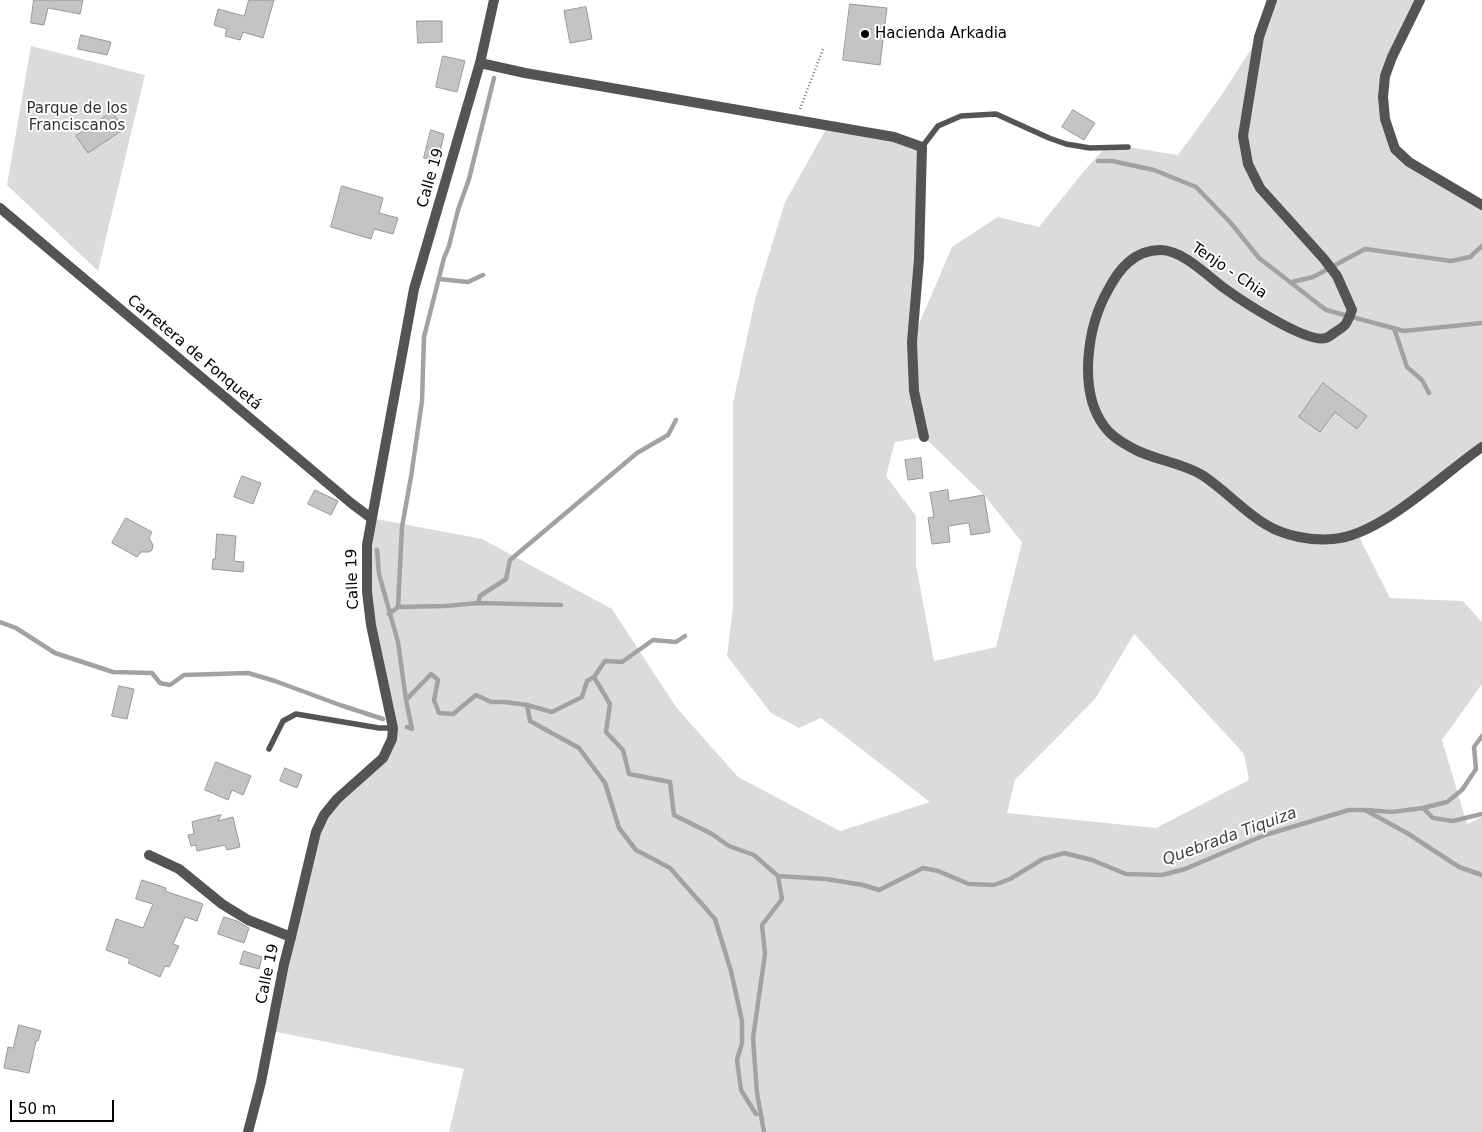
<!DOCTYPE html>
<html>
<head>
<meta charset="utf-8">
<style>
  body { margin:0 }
  #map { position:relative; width:1482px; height:1132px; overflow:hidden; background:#fff; font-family:"DejaVu Sans",sans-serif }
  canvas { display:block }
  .scale { position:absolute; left:10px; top:1100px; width:104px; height:22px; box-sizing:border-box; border:2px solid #000; border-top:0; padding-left:6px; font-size:15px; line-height:18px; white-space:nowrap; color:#000; -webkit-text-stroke:4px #fff; paint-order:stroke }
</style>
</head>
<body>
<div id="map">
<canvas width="1482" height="1132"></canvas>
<div class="scale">50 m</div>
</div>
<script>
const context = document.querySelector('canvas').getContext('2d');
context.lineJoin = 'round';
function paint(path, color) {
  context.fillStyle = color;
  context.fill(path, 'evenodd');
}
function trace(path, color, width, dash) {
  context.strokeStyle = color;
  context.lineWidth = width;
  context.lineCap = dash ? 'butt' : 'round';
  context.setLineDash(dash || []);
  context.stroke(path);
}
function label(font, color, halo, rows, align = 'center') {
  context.font = font + ' "DejaVu Sans",sans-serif';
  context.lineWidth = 4;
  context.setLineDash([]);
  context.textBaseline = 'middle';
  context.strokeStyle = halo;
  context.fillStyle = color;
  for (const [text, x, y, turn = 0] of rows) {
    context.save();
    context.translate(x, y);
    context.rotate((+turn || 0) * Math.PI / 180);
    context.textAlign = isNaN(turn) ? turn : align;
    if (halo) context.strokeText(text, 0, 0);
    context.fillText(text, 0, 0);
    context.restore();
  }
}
const green = new Path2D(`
  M 1272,0 L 1420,0 L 1409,22 L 1383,97 L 1395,149 L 1482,205 L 1482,447 L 1357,533 L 1390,598 L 1463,601 L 1482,622 L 1482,684 L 1442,740 L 1467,824 L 1482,817 L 1482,1132 L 449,1132 L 464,1069 L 271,1031 L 324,815 L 383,758 L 392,739 L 371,625 L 371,518 L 482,539 L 612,609 L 676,707 L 738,777 L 840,831 L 930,802 L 821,718 L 799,728 L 771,713 L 727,656 L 733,607 L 733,403 L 755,300 L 785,202 L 828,126 L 922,147 L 912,340 L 952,247 L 998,217 L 1039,227 L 1084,171 L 1105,148 L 1128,147 L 1178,155 L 1221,96 L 1259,37 ZM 924,437 L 984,495 L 1022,542 L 996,647 L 934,661 L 916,565 L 916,516 L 886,476 L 895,442 ZM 1134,634 L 1244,754 L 1249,780 L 1156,828 L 1007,813 L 1015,780 L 1095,699 Z
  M 31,46 L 145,75 L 98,271 L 7,185 Z`);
const stream = new Path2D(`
  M 1098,161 L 1112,161 L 1154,170 L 1196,187 L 1230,222 L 1259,258 L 1326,310 L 1404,331 L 1482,323
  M 439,279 L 468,282 L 483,275
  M 1292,282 L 1313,277 L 1365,249 L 1451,261 L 1470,257 L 1482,246
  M 1394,328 L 1407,367 L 1422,380 L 1429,393
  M 377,550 L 379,574 L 398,642 L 406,700
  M 478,603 L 561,605
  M 398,607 L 402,527 L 411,477 L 422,401 L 424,337 L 444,258 L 449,246 L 458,210 L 469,179 L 494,78
  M 389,614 L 398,607 L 445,606 L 478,603 L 480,596 L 506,579 L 510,560 L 637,453 L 668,435 L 676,420
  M 0,622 L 16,628 L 55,653 L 113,672 L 152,673 L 160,683 L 170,685 L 184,675 L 248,673 L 275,681 L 340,705 L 383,719
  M 594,677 L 605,661 L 622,662 L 653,640 L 676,642 L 685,636
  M 527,705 L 530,721 L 579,748 L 605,783 L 619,828 L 636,850 L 670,868 L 715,919 L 731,971 L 742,1021 L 742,1043 L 737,1060 L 741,1090 L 756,1114
  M 407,727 L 412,729 L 406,700 L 431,674 L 438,680 L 434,700 L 439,713 L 453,714 L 476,695 L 491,702 L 505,702 L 527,705 L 552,712 L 582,697 L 587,681 L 594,677 L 610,704 L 606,732 L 623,750 L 629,774 L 670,782 L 674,815 L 712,834 L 729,846 L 754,855 L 778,876 L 826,879 L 863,885 L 879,890 L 923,868 L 938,871 L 969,884 L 994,885 L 1010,879 L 1043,859 L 1064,853 L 1092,860 L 1126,874 L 1162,875 L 1185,869 L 1265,835 L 1349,810 L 1365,810 L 1407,833 L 1459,867 L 1482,875
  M 1423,808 L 1433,818 L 1453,821 L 1482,814
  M 1367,810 L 1392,812 L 1423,808 L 1447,802 L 1462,790 L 1476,769 L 1474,747 L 1482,736
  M 764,1132 L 757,1093 L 753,1038 L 765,954 L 762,925 L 782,899 L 778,876`);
const building = new Path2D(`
  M 34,0 L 83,0 L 80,14 L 48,8 L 44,25 L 31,23 Z
  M 249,0 L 274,0 L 263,38 L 243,32 L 240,40 L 225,36 L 227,29 L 214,25 L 218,9 L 244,16 Z
  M 850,4 L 887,8 L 880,65 L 843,60 Z
  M 586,7 L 592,39 L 570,43 L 564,11 Z
  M 417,21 L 442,21 L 442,42 L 418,43 Z
  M 81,35 L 111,42 L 107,55 L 78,49 Z
  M 443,56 L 465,61 L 457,92 L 436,87 Z
  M 1073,110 L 1095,123 L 1084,140 L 1062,127 Z
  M 112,112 L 124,129 L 88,153 L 76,136 Z
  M 431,130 L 444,134 L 438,161 L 424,158 Z
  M 342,186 L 383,198 L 379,213 L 398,218 L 393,234 L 374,229 L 371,239 L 331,227 Z
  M 1323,383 L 1367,416 L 1357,429 L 1335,412 L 1320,432 L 1299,417 Z
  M 921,458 L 923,478 L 908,480 L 905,460 Z
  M 242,476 L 261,483 L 253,504 L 234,497 Z
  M 315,490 L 338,501 L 331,515 L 308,504 Z
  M 948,490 L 949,501 L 984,495 L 990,532 L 971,535 L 969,523 L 948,526 L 950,542 L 932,544 L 928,518 L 934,517 L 930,493 Z
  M 126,518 L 152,532 L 149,538 L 153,545 L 152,550 L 149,552 L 141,552 L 137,557 L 112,543 Z
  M 217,534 L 236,536 L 234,561 L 244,562 L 243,572 L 212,569 L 213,559 L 215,559 Z
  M 119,686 L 134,689 L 127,719 L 112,716 Z
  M 216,762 L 251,776 L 243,795 L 232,790 L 228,800 L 205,790 Z
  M 285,768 L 302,775 L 297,788 L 280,781 Z
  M 221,815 L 218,821 L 233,817 L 240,847 L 227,850 L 225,845 L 197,851 L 196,845 L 191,846 L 188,835 L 194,834 L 192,822 Z
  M 142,880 L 166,888 L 165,891 L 203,904 L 197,921 L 185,917 L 173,944 L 179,946 L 169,967 L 165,966 L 160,977 L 128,963 L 130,959 L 106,950 L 116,919 L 143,928 L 153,904 L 136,899 Z
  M 224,917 L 237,921 L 249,928 L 244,943 L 218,934 Z
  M 244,951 L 262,957 L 259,969 L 240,964 Z
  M 19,1025 L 41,1031 L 38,1041 L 36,1041 L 29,1073 L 4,1068 L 8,1047 L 13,1048 Z`);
const path = new Path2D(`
  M 800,109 L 823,49`);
const service = new Path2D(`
  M 922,147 L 938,126 L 961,116 L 996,114 L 1049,138 L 1066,144 L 1090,148 L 1128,147
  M 269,749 L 283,721 L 296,714 L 379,728 L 393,728`);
const minor = new Path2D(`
  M 480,63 L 525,73 L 894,137 L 922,147 L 919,259 L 912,342 L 914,391 L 924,437
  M 0,208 L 351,503 L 371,518
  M 149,855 L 179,869 L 222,904 L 248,920 L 291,937`);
const tertiary = new Path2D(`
  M 1272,0 L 1259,37 L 1243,136 L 1248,164 L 1260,188 L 1324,259 L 1337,276 L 1352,310 C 1346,325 1347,325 1334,333 C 1331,335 1329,337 1326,338 C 1307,344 1242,301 1224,288 C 1208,276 1182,250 1161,250 C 1134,250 1119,269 1108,290 C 1087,327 1078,391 1104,426 C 1111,436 1121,442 1132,448 C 1153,460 1180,462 1202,475 C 1224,489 1242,510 1265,524 C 1284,536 1311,541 1333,539 C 1380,536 1443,474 1482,447
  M 1420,0 L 1392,57 L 1385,76 L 1383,97 L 1385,119 L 1395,149 L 1409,162 L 1482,205
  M 248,1132 L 261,1082 L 284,964 L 291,937 L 316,832 L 324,815 L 337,799 L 383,758 L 392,739 L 393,728 L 371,625 L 367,592 L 367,545 L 414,289 L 480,63 L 494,0`);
const markers = [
  [865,34,5,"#000"]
];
const poiNames = [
  ["Hacienda Arkadia",875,34]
];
const parkNames = [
  ["Parque de los",77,109],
  ["Franciscanos",77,126]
];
const streetNames = [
  ["Calle 19",431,178,-74],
  ["Tenjo - Chia",1229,271,34],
  ["Carretera de Fonquetá",194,353,40],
  ["Calle 19",353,579,-92],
  ["Calle 19",268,974,-78]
];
const waterNames = [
  ["Quebrada Tiquiza",1230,837,-20]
];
paint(green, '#dbdbdb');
trace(stream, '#a2a2a2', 4.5);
paint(building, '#c4c4c4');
trace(building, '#989898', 1);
trace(path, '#767676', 2.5, [1, 2.5]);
trace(service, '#545454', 5.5);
trace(minor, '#545454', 10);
trace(tertiary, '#545454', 10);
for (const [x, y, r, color] of markers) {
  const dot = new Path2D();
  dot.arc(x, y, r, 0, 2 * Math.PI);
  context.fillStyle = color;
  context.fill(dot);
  trace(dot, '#fff', 2);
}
label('15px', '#000', '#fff', poiNames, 'left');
label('15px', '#323232', '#fff', parkNames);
label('15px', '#000', '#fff', streetNames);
label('italic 16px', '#434343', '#fff', waterNames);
</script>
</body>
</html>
